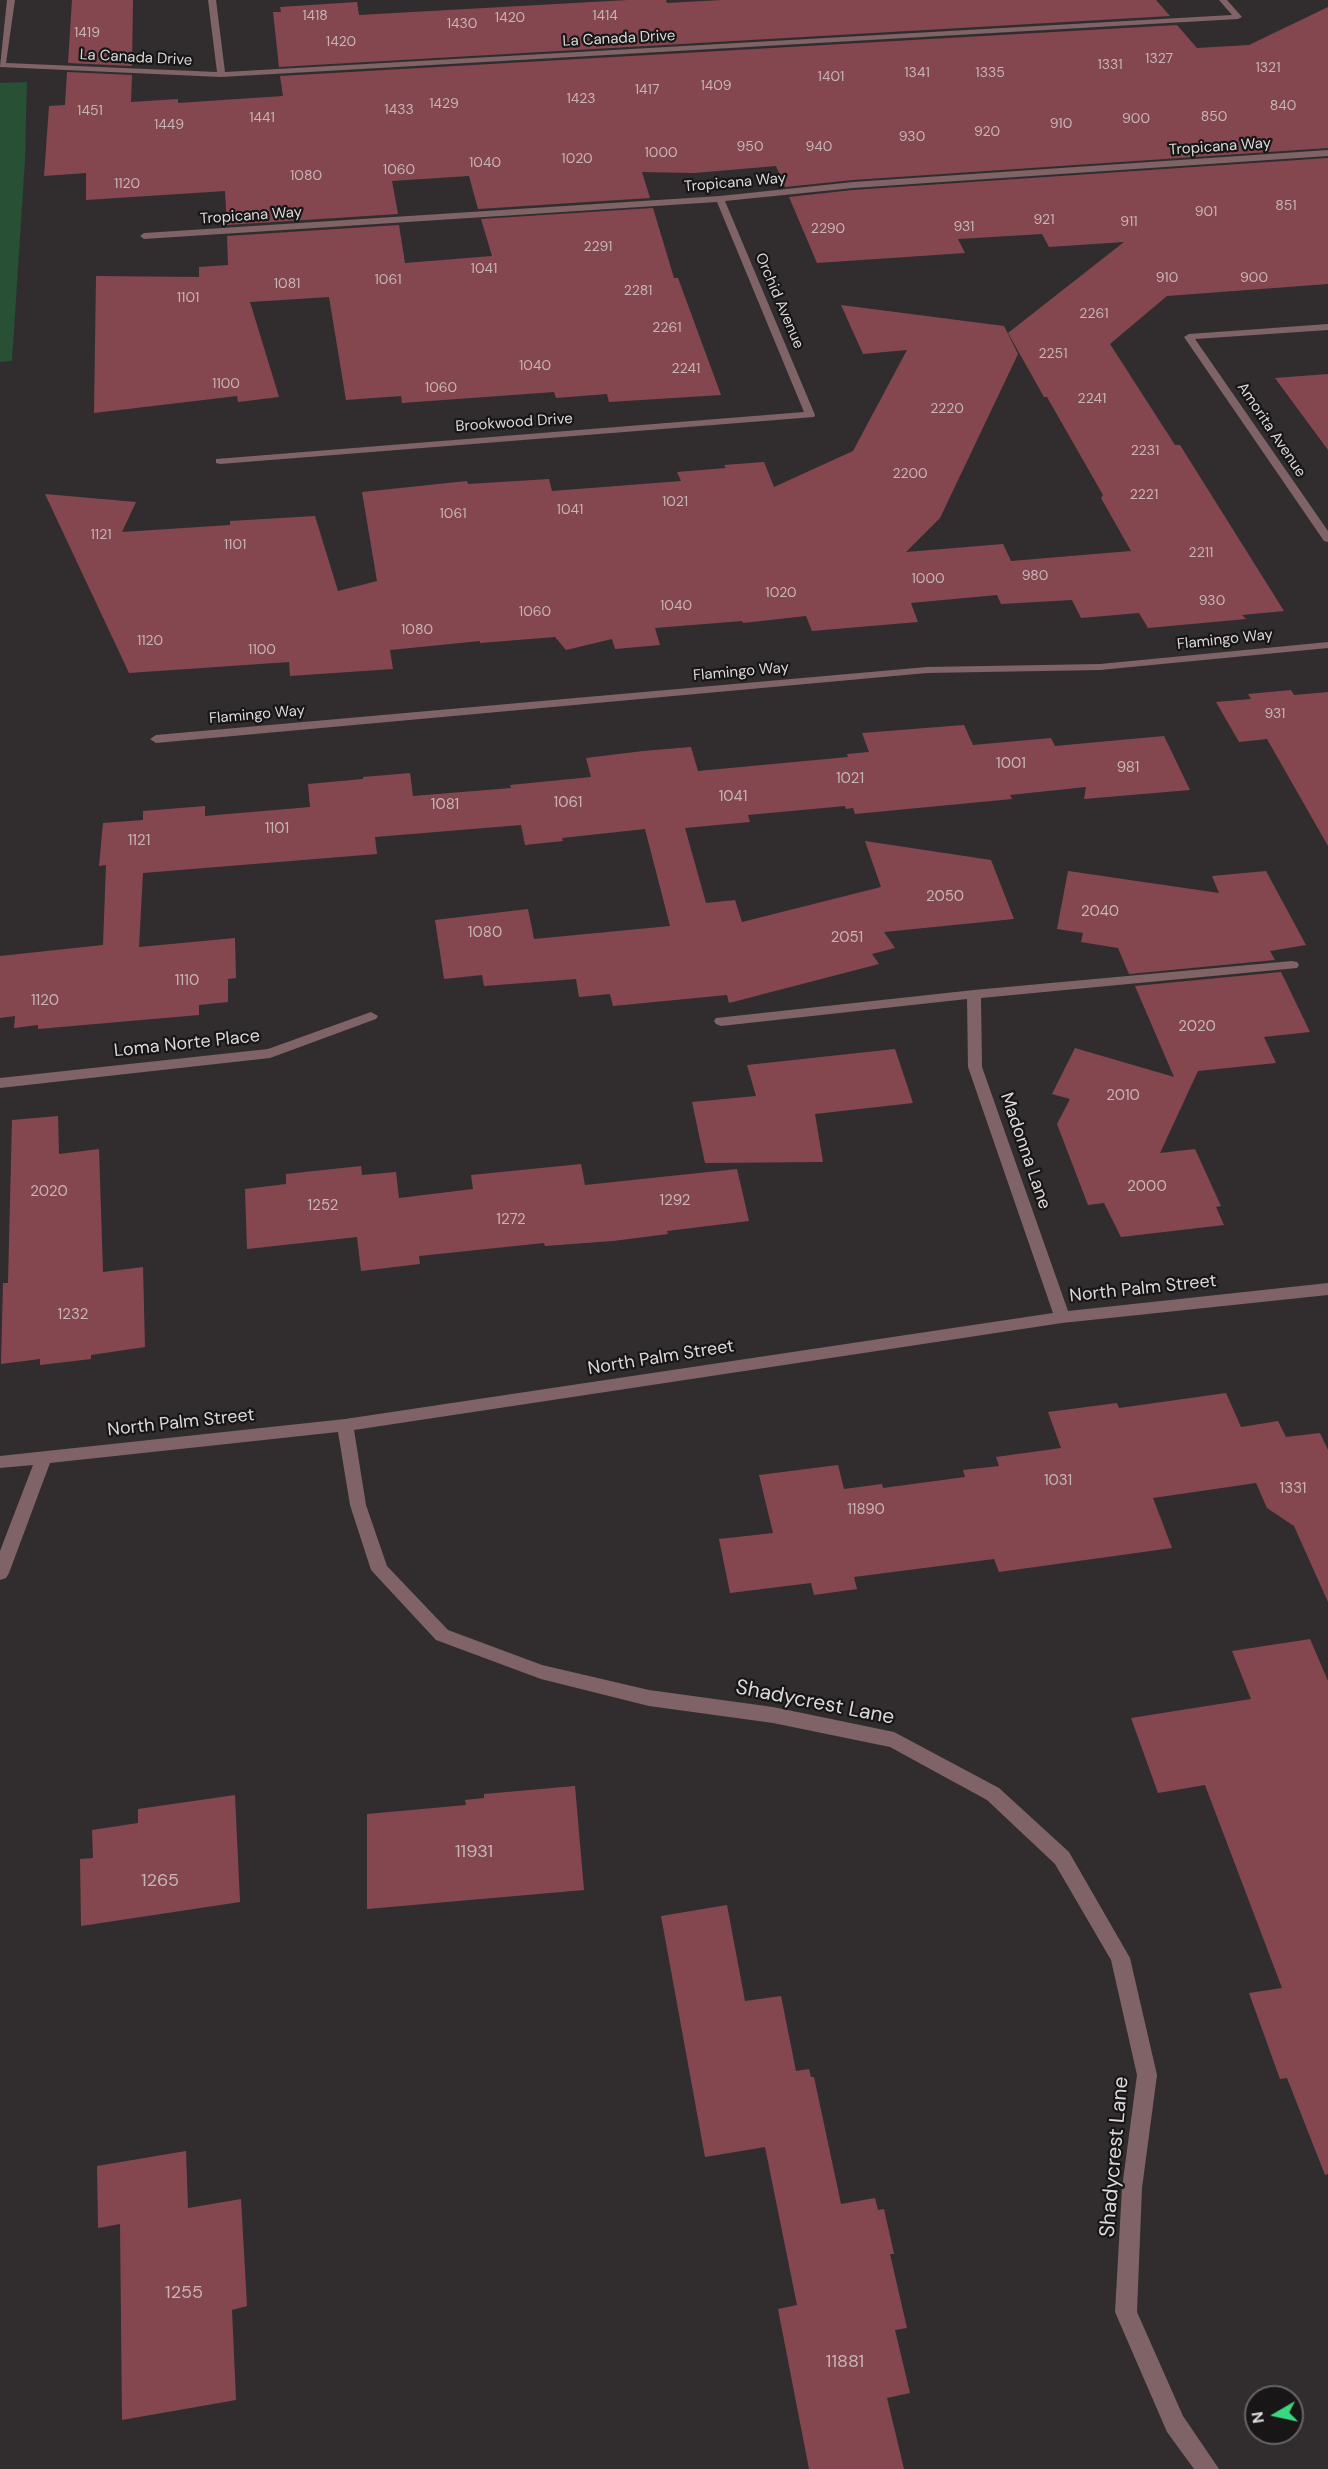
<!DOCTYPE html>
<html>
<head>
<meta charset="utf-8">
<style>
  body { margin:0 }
  #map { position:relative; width:1328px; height:2469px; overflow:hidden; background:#312d2e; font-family:"DM Sans",sans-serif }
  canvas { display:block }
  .north { position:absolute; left:1244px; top:2385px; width:60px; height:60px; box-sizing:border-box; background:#181616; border:2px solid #666464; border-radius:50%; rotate:261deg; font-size:16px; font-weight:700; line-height:24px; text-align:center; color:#dbd9d9 }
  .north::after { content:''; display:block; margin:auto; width:21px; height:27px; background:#39d87f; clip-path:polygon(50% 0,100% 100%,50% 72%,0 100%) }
</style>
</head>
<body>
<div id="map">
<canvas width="1328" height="2469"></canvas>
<div class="north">N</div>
</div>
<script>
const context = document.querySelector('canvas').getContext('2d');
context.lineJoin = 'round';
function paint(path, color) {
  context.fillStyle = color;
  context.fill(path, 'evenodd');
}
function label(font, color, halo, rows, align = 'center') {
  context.font = font + ' "DM Sans",sans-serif';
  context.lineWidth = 4.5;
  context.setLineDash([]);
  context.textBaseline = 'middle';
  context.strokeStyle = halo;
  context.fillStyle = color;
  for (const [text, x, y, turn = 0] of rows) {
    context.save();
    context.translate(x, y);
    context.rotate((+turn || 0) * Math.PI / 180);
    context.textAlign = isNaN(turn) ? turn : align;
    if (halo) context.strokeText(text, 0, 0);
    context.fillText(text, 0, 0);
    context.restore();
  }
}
const green = new Path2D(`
  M 27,82 L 25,160 L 12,361 L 0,362 L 0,83 Z`);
const building = new Path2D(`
  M 72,0 L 133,0 L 132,66 L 68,63 Z
  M 628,0 L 666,0 L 667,3 L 722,0 L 1156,0 L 1170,16 L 279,67 L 273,12 L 281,12 L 280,7 L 357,2 L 359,15 Z
  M 1328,7 L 1328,148 L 853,180 L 785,187 L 776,166 L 694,173 L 642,172 L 650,198 L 478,209 L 469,176 L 392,181 L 398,214 L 227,225 L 225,191 L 86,200 L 86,173 L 44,176 L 49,106 L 65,105 L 67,72 L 132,75 L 131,102 L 178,99 L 178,103 L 283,96 L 280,76 L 1177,25 L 1197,48 L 1249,45 Z
  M 1328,158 L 1328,284 L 1167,296 L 1110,344 L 1175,445 L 1180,445 L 1284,611 L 1242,615 L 1246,619 L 1148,628 L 1139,613 L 1081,618 L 1072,600 L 1001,604 L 997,595 L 911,603 L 918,622 L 812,631 L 806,616 L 743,623 L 742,621 L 655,628 L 660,645 L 615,649 L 612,639 L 566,650 L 555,637 L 480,643 L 480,641 L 390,650 L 393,669 L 290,676 L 289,662 L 129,673 L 45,494 L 136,502 L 122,532 L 230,525 L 230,521 L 315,516 L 338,591 L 377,581 L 362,492 L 467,481 L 468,484 L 549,479 L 552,491 L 681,481 L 677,472 L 726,468 L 724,465 L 764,462 L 774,487 L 853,451 L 907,350 L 863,354 L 841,305 L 1004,326 L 1018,354 L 940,518 L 906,552 L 1003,544 L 1011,561 L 1131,551 L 1101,498 L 1103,495 L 1047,397 L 1044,397 L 1008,333 L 1124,242 L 1049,247 L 1042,234 L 958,239 L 965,253 L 817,263 L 789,197 L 853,190 Z
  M 653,208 L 674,278 L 678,278 L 721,395 L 609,402 L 607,394 L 556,398 L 554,392 L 402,403 L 401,396 L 346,400 L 329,297 L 250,302 L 279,397 L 238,402 L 237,396 L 94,413 L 96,276 L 199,277 L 199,267 L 228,265 L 227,236 L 399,225 L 405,263 L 492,256 L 481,219 Z
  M 1328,374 L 1328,450 L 1275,378 Z
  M 1291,690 L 1294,695 L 1328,692 L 1328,846 L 1267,739 L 1239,742 L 1216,702 L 1251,699 L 1248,694 Z
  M 964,725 L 973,745 L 1051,738 L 1055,746 L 1164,736 L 1190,790 L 1084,799 L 1086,787 L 1010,795 L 1012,799 L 855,814 L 853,808 L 846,809 L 845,806 L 748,815 L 750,822 L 685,828 L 706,903 L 735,900 L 742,922 L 881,887 L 865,841 L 991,860 L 1014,919 L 884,932 L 895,948 L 872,954 L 879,964 L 729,1003 L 727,995 L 613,1006 L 610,994 L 579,997 L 576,979 L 484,986 L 482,975 L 444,979 L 435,920 L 528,909 L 534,939 L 670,926 L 645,829 L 562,838 L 563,841 L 525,845 L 521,825 L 375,837 L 377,854 L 143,873 L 139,947 L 235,938 L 236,978 L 228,979 L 228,1002 L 199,1005 L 199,1015 L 38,1029 L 38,1025 L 14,1028 L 15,1016 L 0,1018 L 0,956 L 103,945 L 106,865 L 99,866 L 103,823 L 143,820 L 143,811 L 205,806 L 205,816 L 310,807 L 308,784 L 363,779 L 363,777 L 410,773 L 413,796 L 511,788 L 510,785 L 591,777 L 586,758 L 643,751 L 691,747 L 698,771 L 848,757 L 847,754 L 869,752 L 862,733 Z
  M 1068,871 L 1219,893 L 1212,876 L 1266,871 L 1306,945 L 1270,951 L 1275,960 L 1129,974 L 1118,948 L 1081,942 L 1083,933 L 1057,929 Z
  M 1281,972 L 1310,1032 L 1264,1037 L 1276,1063 L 1198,1071 L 1160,1153 L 1195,1149 L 1221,1206 L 1216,1207 L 1224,1225 L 1121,1237 L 1104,1203 L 1088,1205 L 1057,1124 L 1070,1099 L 1052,1094 L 1075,1048 L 1174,1077 L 1135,986 Z
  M 895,1049 L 913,1103 L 815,1114 L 823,1162 L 705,1163 L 692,1102 L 756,1096 L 747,1065 Z
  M 58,1116 L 59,1154 L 99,1149 L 103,1272 L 143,1267 L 145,1347 L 91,1355 L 91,1359 L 40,1365 L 40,1359 L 1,1364 L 3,1283 L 8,1283 L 12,1120 Z
  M 581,1164 L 585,1185 L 737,1169 L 749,1221 L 667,1231 L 668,1234 L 613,1241 L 545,1246 L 544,1243 L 419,1256 L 420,1264 L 361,1271 L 357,1237 L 247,1249 L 245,1189 L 286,1184 L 286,1174 L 361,1166 L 362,1175 L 396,1172 L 399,1198 L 473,1189 L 471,1175 Z
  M 1226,1393 L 1241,1427 L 1278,1421 L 1286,1437 L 1320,1433 L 1328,1450 L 1328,1602 L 1294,1526 L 1267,1508 L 1256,1483 L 1153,1498 L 1172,1548 L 999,1572 L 994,1559 L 854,1577 L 857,1589 L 814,1595 L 811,1583 L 730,1593 L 719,1539 L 773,1533 L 759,1475 L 838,1465 L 844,1489 L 882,1484 L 883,1488 L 965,1477 L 963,1470 L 999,1466 L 996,1457 L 1061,1448 L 1048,1412 L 1117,1403 L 1119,1408 Z
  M 1310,1639 L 1328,1681 L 1328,2174 L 1325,2175 L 1287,2078 L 1280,2079 L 1249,1993 L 1282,1988 L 1205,1785 L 1158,1793 L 1131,1718 L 1251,1699 L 1232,1651 Z
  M 575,1786 L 584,1890 L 367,1909 L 367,1814 L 466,1805 L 465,1800 L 484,1798 L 484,1794 Z
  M 235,1795 L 240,1902 L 81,1926 L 80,1859 L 93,1858 L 92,1830 L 138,1823 L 138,1809 Z
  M 727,1905 L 745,2001 L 781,1996 L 796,2071 L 809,2069 L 811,2077 L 814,2077 L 841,2204 L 875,2198 L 878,2210 L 884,2209 L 894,2254 L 890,2254 L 907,2328 L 895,2330 L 910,2393 L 887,2398 L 904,2469 L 809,2469 L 778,2309 L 797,2305 L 765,2147 L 705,2157 L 661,1916 Z
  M 186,2151 L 188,2208 L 241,2199 L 247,2306 L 232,2310 L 236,2400 L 122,2420 L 120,2224 L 98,2228 L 97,2166 Z`);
const minor = new Path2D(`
  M 7,0 L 15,0 L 6,63 L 217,72 L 208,0 L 216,0 L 225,72 L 1232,15 L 1219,0 L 1227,0 L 1242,17 L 1238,19 L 221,77 L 0,67 Z
  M 1328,150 L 1328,156 L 853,188 L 725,201 L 815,415 L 814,417 L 220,464 L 216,463 L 216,459 L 804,412 L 717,202 L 144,239 L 140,236 L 144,233 L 720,196 L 853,182 Z
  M 1328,324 L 1328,330 L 1195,339 L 1328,531 L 1328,542 L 1324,541 L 1184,337 L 1189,334 Z
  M 1328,642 L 1328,648 L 1100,670 L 927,673 L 156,743 L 150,739 L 156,735 L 927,667 L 1100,664 Z
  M 1292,961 L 1297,962 L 1299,965 L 1297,968 L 981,998 L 982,1067 L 1068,1311 L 1328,1283 L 1328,1295 L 1062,1323 L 354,1430 L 366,1505 L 387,1566 L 448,1630 L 542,1665 L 649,1690 L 773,1707 L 894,1732 L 999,1788 L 1069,1852 L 1130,1958 L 1157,2075 L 1142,2188 L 1137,2312 L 1183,2416 L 1219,2469 L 1194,2469 L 1167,2432 L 1115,2312 L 1122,2188 L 1137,2075 L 1111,1960 L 1055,1864 L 987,1800 L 890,1747 L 773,1723 L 649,1706 L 541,1679 L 436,1640 L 371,1570 L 350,1505 L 338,1432 L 50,1463 L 9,1573 L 6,1578 L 0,1580 L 0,1551 L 33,1465 L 0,1468 L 0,1456 L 345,1419 L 1053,1313 L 968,1067 L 967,999 L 721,1026 L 716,1024 L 714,1021 L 716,1018 L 974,990 Z
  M 371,1012 L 378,1016 L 376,1019 L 270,1058 L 0,1088 L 0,1078 L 268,1049 Z`);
const farNumbernames = [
  ["1418",315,16],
  ["1414",605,16],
  ["1420",510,18],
  ["1430",462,24],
  ["1419",87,33],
  ["1420",341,42],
  ["1327",1159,59],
  ["1331",1110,65],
  ["1321",1268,68],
  ["1341",917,73],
  ["1335",990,73],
  ["1401",831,77],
  ["1409",716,86],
  ["1417",647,90],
  ["1423",581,99],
  ["1429",444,104],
  ["840",1283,106],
  ["1433",399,110],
  ["1451",90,111],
  ["850",1214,117],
  ["1441",262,118],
  ["900",1136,119],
  ["910",1061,124],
  ["1449",169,125],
  ["920",987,132],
  ["930",912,137],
  ["950",750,147],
  ["940",819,147],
  ["1000",661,153],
  ["1020",577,159],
  ["1040",485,163],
  ["1060",399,170],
  ["1080",306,176],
  ["1120",127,184],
  ["851",1286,206],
  ["901",1206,212],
  ["921",1044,220],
  ["911",1129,222],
  ["931",964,227],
  ["2290",828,229],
  ["2291",598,247],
  ["1041",484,269],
  ["910",1167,278],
  ["900",1254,278],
  ["1061",388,280],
  ["1081",287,284],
  ["2281",638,291],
  ["1101",188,298],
  ["2261",1094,314],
  ["2261",667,328],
  ["2251",1053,354],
  ["1040",535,366],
  ["2241",686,369],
  ["1100",226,384],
  ["1060",441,388],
  ["2241",1092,399],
  ["2220",947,409],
  ["2231",1145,451],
  ["2200",910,474],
  ["2221",1144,495],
  ["1021",675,502],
  ["1041",570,510],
  ["1061",453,514],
  ["1121",101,535],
  ["1101",235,545],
  ["2211",1201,553],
  ["980",1035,576],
  ["1000",928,579],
  ["1020",781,593],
  ["930",1212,601],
  ["1040",676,606],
  ["1060",535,612],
  ["1080",417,630],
  ["1120",150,641],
  ["1100",262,650],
  ["931",1275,714]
];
const farStreetnames = [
  ["La Canada Drive",619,39,-3],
  ["La Canada Drive",136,58,3],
  ["Tropicana Way",1220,147,-4],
  ["Tropicana Way",735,183,-5],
  ["Tropicana Way",251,216,-4],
  ["Orchid Avenue",779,301,67],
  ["Brookwood Drive",514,423,-4],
  ["Amorita Avenue",1271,430,56],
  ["Flamingo Way",1225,640,-6],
  ["Flamingo Way",741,672,-5],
  ["Flamingo Way",257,715,-5]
];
const numberNames = [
  ["1001",1011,764],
  ["981",1128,768],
  ["1021",850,779],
  ["1041",733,797],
  ["1061",568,803],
  ["1081",445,805],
  ["1101",277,829],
  ["1121",139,841],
  ["2050",945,897],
  ["2040",1100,912],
  ["1080",485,933],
  ["2051",847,938],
  ["1110",187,981],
  ["1120",45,1001],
  ["2020",1197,1027],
  ["2010",1123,1096],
  ["2000",1147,1187],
  ["2020",49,1192],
  ["1292",675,1201],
  ["1252",323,1206],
  ["1272",511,1220],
  ["1232",73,1315],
  ["1031",1058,1481],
  ["1331",1293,1489],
  ["11890",866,1510]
];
const streetNames = [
  ["Loma Norte Place",187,1044,-6],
  ["Madonna Lane",1025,1151,71],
  ["North Palm Street",1143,1289,-6],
  ["North Palm Street",661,1358,-9],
  ["North Palm Street",181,1423,-6]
];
const nearNumbernames = [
  ["11931",474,1852],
  ["1265",160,1881],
  ["1255",184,2293],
  ["11881",845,2362]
];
const nearStreetnames = [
  ["Shadycrest Lane",815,1703,11],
  ["Shadycrest Lane",1115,2157,-85]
];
paint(green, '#275035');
paint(building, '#85474f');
paint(minor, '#806366');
label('14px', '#c6b4b6', null, farNumbernames);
label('15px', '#dbd9d9', '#181616', farStreetnames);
label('15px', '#c6b4b6', null, numberNames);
label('18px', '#dbd9d9', '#181616', streetNames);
label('18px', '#c6b4b6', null, nearNumbernames);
label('21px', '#dbd9d9', '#181616', nearStreetnames);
</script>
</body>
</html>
